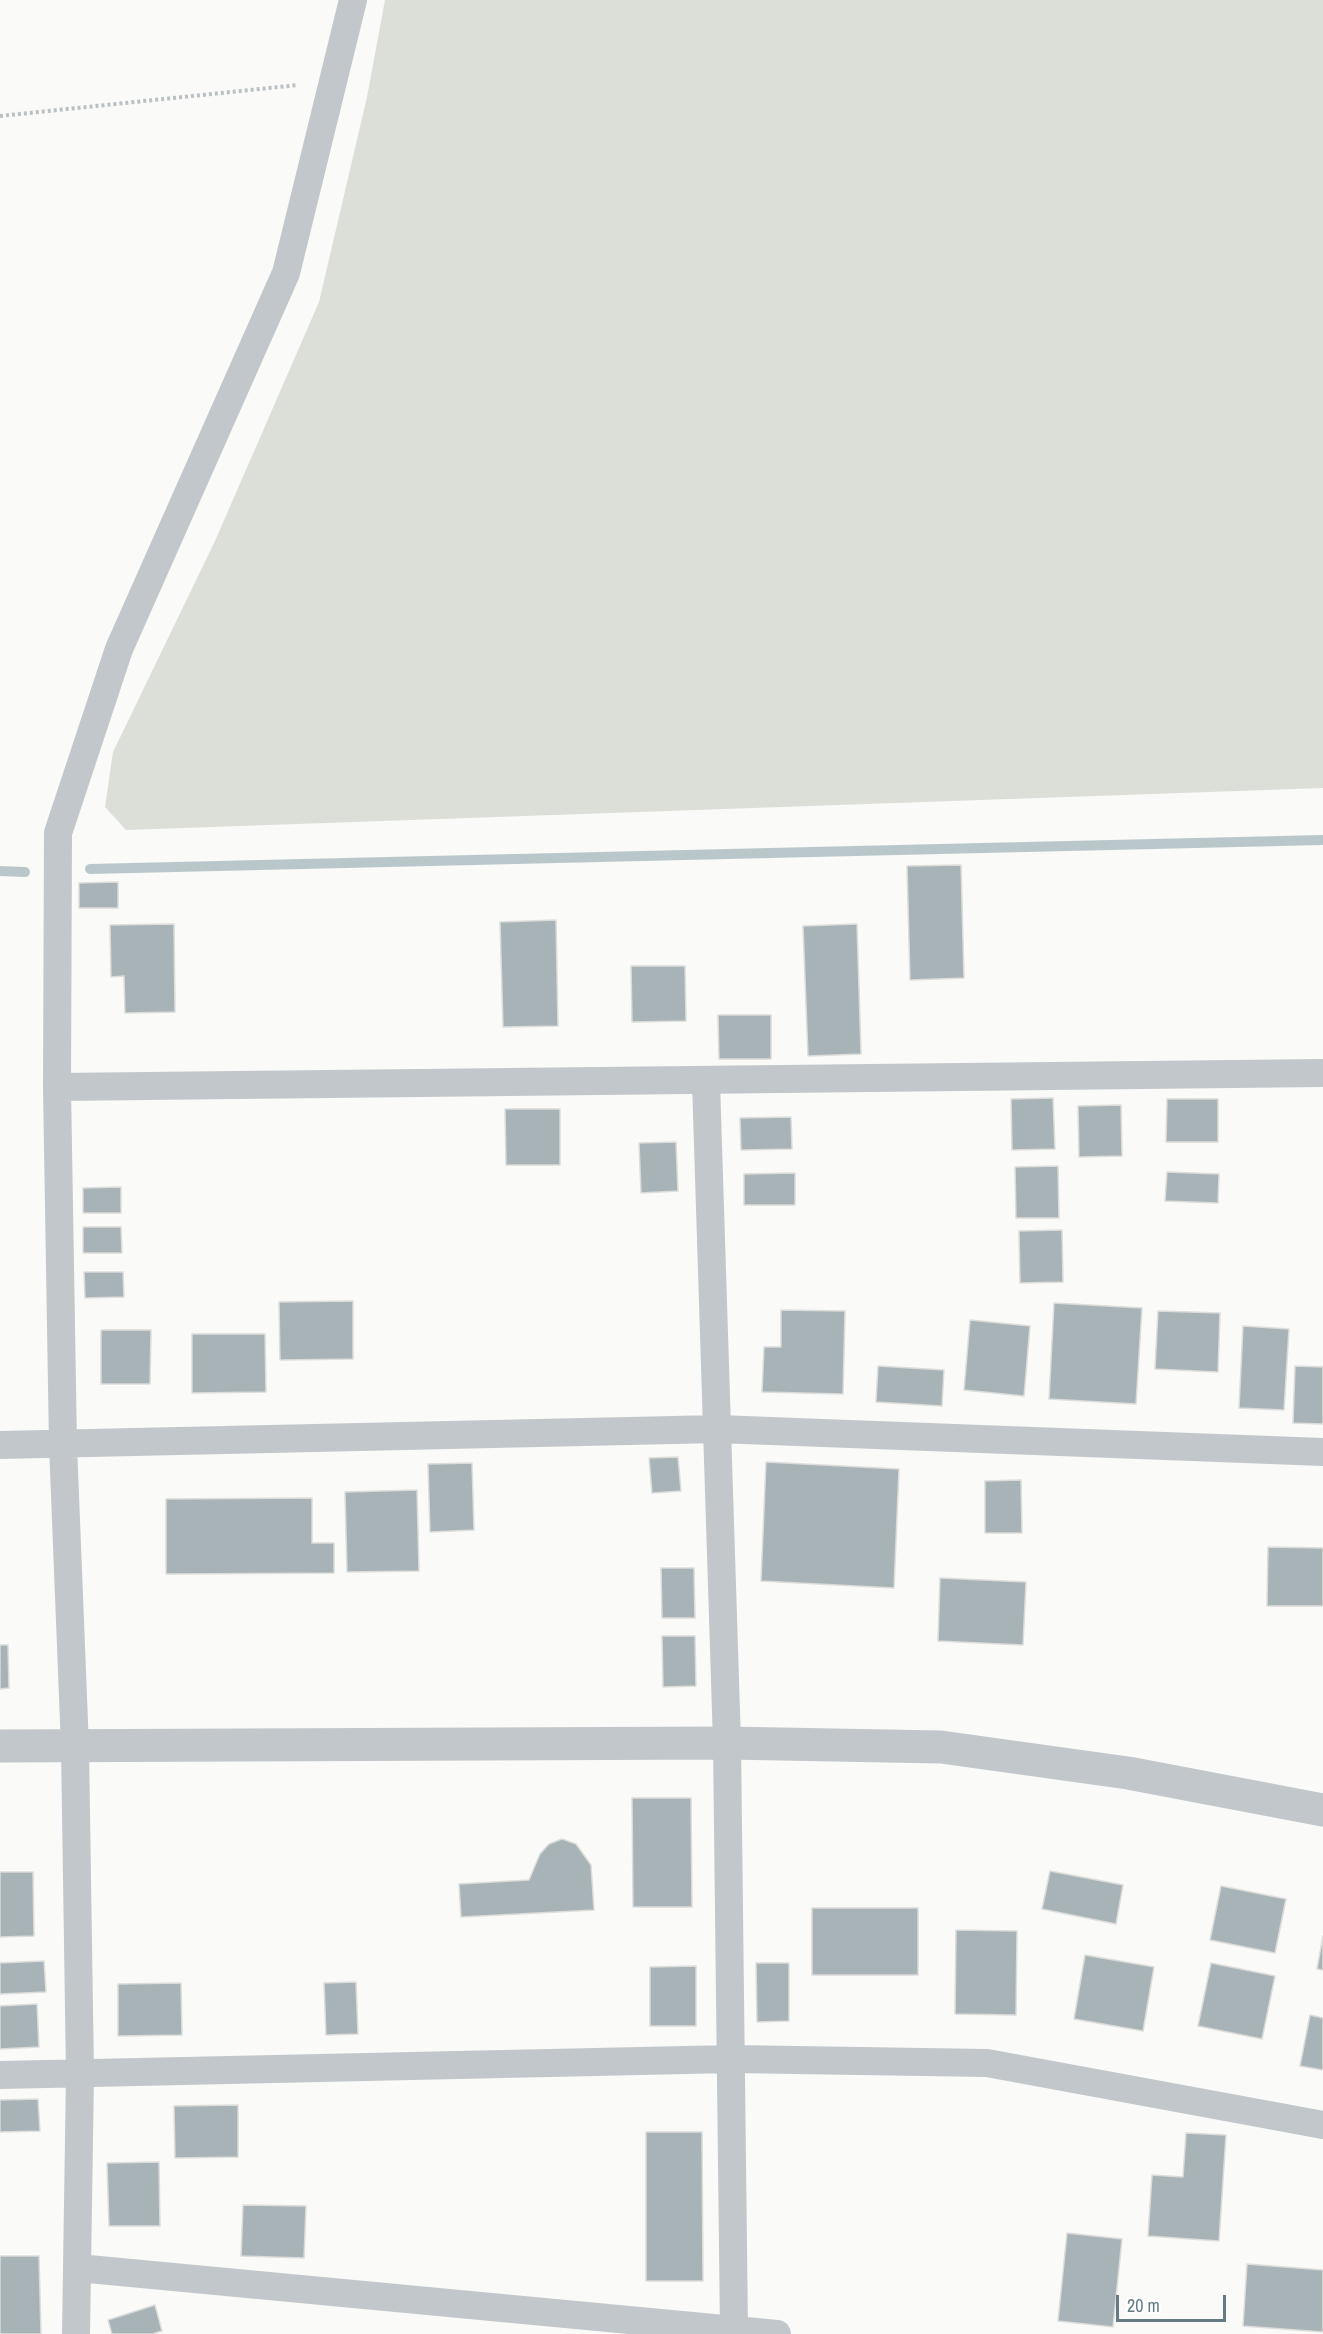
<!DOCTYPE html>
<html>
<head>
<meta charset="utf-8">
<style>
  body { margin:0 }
  #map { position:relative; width:1323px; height:2334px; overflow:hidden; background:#fafaf8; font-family:"Archivo Narrow",sans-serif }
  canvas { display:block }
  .scale { position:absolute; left:1116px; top:2295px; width:110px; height:27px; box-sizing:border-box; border:3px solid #657a83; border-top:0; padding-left:8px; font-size:18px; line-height:21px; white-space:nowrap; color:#657a83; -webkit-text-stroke:4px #fff; paint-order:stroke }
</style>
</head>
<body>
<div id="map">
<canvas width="1323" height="2334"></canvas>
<div class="scale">20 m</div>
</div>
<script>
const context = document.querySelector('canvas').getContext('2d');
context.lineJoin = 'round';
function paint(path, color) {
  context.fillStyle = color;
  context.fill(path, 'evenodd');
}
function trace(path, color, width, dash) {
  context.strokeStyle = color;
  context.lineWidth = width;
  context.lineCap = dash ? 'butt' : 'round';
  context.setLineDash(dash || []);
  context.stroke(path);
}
const green = new Path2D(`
  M 385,0 L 1323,0 L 1323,788 L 126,830 L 105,807 L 113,752 L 215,541 L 319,302 L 367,97 Z`);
const stream = new Path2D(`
  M 90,869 L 1323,840
  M 0,871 L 25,872`);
const building = new Path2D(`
  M 961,865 L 964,978 L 910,980 L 907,866 Z
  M 118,882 L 118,908 L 79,908 L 79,883 Z
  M 556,920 L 558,1026 L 503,1027 L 500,922 Z
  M 174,924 L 175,1012 L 125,1013 L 124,976 L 111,977 L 110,925 Z
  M 857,924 L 861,1054 L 808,1056 L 803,926 Z
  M 631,966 L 685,966 L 686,1021 L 632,1022 Z
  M 718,1015 L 771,1015 L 771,1059 L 719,1059 Z
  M 1053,1098 L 1055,1149 L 1012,1150 L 1011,1099 Z
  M 1167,1099 L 1218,1099 L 1218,1142 L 1166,1142 Z
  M 1121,1105 L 1122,1156 L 1079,1157 L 1078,1106 Z
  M 505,1109 L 560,1109 L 560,1165 L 506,1165 Z
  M 791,1117 L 792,1149 L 741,1150 L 740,1118 Z
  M 676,1142 L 678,1191 L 641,1193 L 639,1143 Z
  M 1058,1166 L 1059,1218 L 1016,1218 L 1015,1167 Z
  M 1167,1172 L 1219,1174 L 1218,1203 L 1165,1201 Z
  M 795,1173 L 795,1205 L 744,1205 L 744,1174 Z
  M 121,1187 L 121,1213 L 83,1213 L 83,1188 Z
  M 83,1227 L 121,1227 L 122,1253 L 83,1253 Z
  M 1062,1230 L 1063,1282 L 1020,1283 L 1019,1231 Z
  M 84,1272 L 123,1272 L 124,1297 L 85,1298 Z
  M 353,1301 L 353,1359 L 280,1360 L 279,1302 Z
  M 1054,1303 L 1142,1308 L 1136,1404 L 1049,1399 Z
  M 781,1310 L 845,1311 L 843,1394 L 762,1392 L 764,1347 L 781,1347 Z
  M 1158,1311 L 1220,1313 L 1218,1372 L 1155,1369 Z
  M 970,1320 L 1030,1326 L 1024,1396 L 964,1390 Z
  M 1243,1326 L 1289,1329 L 1284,1410 L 1239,1408 Z
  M 101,1330 L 151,1330 L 150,1384 L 101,1384 Z
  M 192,1334 L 265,1334 L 266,1392 L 192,1393 Z
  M 878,1366 L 944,1370 L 942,1406 L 876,1402 Z
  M 1295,1366 L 1323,1367 L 1323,1424 L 1293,1423 Z
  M 678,1457 L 681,1491 L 652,1493 L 649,1458 Z
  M 766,1462 L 899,1469 L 894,1588 L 761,1581 Z
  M 472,1463 L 474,1530 L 430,1532 L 428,1464 Z
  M 1021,1480 L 1022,1533 L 985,1533 L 985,1481 Z
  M 417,1490 L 419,1571 L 347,1572 L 345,1492 Z
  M 312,1498 L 312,1543 L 334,1543 L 334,1573 L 166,1574 L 166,1499 Z
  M 1268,1547 L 1323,1548 L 1323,1606 L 1267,1606 Z
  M 661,1568 L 694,1568 L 695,1618 L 662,1618 Z
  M 940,1578 L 1026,1582 L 1023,1645 L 938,1641 Z
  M 662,1636 L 695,1636 L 696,1686 L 663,1687 Z
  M 0,1645 L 8,1645 L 9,1688 L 0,1689 Z
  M 632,1798 L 691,1798 L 692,1907 L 633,1907 Z
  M 562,1839 L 576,1844 L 591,1865 L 594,1910 L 461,1917 L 459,1884 L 529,1880 L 540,1854 L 549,1844 Z
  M 1050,1871 L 1123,1885 L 1116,1924 L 1042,1909 Z
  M 0,1872 L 33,1872 L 34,1936 L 0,1937 Z
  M 1221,1886 L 1286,1899 L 1275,1953 L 1210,1940 Z
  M 812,1908 L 918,1908 L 918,1975 L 812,1975 Z
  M 956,1930 L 1017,1931 L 1016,2015 L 955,2014 Z
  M 1323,1936 L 1323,1970 L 1317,1969 Z
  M 1085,1955 L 1154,1967 L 1143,2031 L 1074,2019 Z
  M 44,1961 L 46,1992 L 0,1994 L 0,1963 Z
  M 756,1963 L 789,1963 L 789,2021 L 757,2022 Z
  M 1211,1963 L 1275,1976 L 1262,2039 L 1198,2026 Z
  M 696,1966 L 696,2026 L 650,2026 L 650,1967 Z
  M 356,1982 L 358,2034 L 326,2035 L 324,1983 Z
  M 181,1983 L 182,2035 L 118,2036 L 118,1984 Z
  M 37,2004 L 39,2047 L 0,2049 L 0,2006 Z
  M 1310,2015 L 1323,2018 L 1323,2070 L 1300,2066 Z
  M 38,2099 L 40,2131 L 0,2132 L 0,2100 Z
  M 238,2105 L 238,2157 L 175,2158 L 174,2106 Z
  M 646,2132 L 702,2132 L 703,2281 L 646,2281 Z
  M 1186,2133 L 1226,2135 L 1219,2241 L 1148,2236 L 1152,2175 L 1183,2177 Z
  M 159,2162 L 160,2226 L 109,2226 L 107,2163 Z
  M 243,2205 L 306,2206 L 304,2258 L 241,2256 Z
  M 1067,2233 L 1122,2239 L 1113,2327 L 1058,2321 Z
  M 0,2256 L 39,2256 L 41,2334 L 0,2334 Z
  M 1247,2264 L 1323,2270 L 1323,2332 L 1243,2326 Z
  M 155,2305 L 162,2331 L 152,2334 L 112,2334 L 108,2320 Z`);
const path = new Path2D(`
  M 0,116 L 298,85`);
const minor = new Path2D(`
  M 706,1082 L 727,1743 L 734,2330
  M 57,1087 L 1323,1073
  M 0,1445 L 718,1429 L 1323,1452
  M 0,2075 L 732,2059 L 987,2063 L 1323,2125
  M 78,2268 L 777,2334
  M 76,2334 L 80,2074 L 75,1747 L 63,1445 L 57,1087 L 58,833 L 119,649 L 286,273 L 353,0`);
const tertiary = new Path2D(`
  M 0,1746 L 727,1743 L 941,1747 L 1128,1773 L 1323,1810`);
paint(green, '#dbdfd7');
trace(stream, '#b9c7ca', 10);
paint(building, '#a8b3b7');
trace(building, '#dcdcda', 1.5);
trace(path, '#bbc0c2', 4, [3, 3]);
trace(minor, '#c1c7ca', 28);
trace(tertiary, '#c1c7ca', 33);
</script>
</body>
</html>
